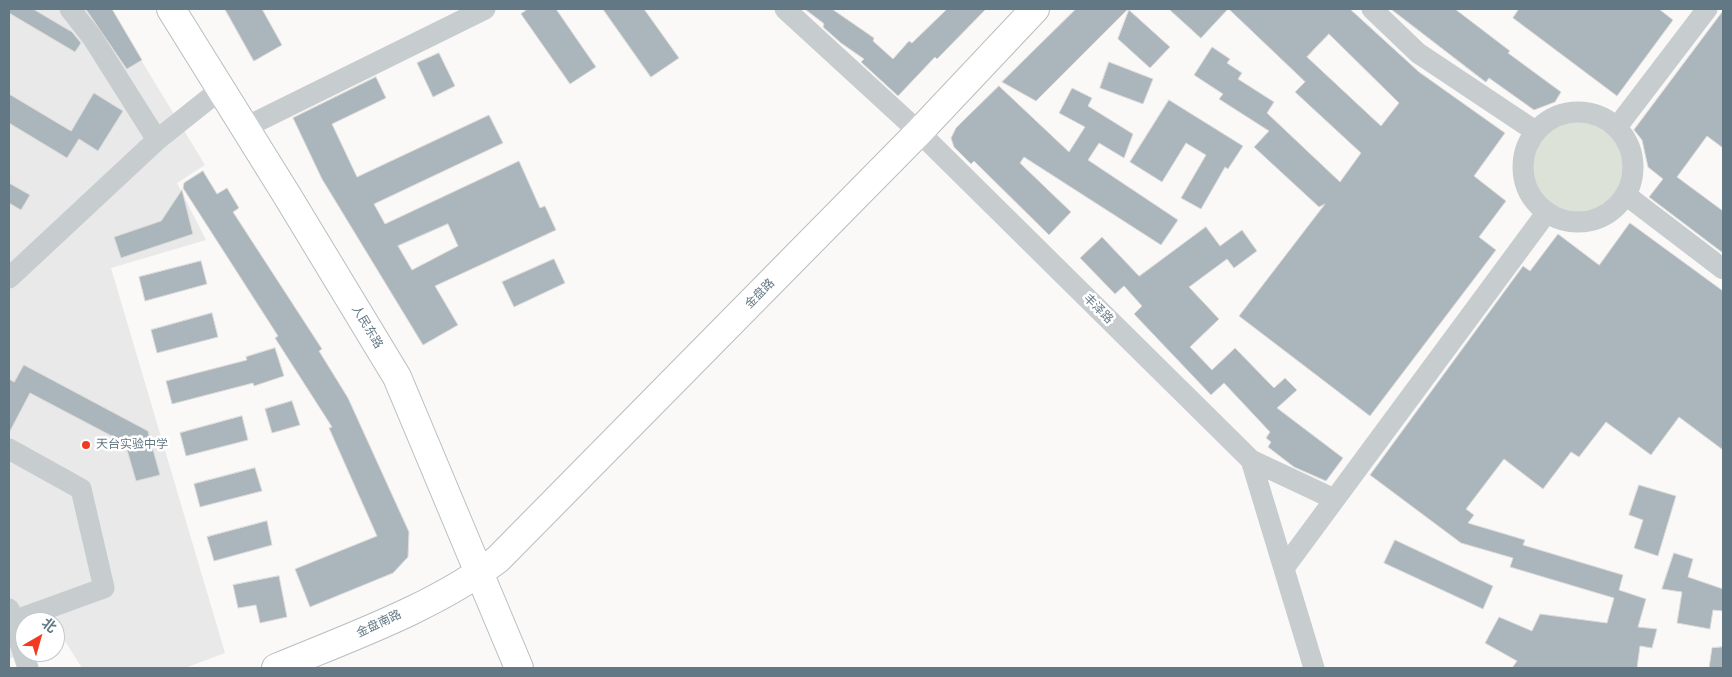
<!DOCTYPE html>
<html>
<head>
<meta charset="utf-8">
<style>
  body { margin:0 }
  #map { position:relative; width:1732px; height:677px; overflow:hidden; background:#faf9f7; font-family:"Fira Sans Condensed","Noto Sans SC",sans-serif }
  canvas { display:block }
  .frame { position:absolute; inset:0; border:10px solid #627985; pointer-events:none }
  .north { position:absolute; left:15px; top:612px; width:50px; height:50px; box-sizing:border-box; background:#fff; border:1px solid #c0c9ce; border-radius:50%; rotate:38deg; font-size:14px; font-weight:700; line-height:20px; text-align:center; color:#627985 }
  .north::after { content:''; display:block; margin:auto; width:18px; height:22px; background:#f13a20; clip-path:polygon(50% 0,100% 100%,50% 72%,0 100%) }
</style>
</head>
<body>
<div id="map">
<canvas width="1732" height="677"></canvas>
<div class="frame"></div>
<div class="north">北</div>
</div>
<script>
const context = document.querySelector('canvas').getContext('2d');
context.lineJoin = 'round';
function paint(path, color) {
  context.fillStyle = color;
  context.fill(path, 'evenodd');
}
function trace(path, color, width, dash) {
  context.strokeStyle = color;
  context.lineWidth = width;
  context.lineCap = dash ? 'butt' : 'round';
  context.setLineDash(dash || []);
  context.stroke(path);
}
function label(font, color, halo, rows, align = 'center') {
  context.font = font + ' "Fira Sans Condensed","Noto Sans SC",sans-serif';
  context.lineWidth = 5;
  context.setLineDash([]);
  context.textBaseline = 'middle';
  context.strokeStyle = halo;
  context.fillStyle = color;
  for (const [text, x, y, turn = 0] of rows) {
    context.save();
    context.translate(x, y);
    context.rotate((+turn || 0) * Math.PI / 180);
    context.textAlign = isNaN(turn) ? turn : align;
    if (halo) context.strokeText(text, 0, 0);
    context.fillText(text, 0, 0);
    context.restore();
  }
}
const built = new Path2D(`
  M 9,9 L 110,9 L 205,165 L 177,183 L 206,240 L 111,268 L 225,653 L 185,668 L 82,668 L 63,638 L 55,641 L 55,622 L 25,622 L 26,652 L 9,659 Z`);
const green = new Path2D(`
  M1523 167a55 55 0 1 1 110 0a55 55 0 1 1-110 0Z`);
const building = new Path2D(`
  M 9,9 L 33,9 L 72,32 L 81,43 L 75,52 L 9,13 Z
  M 86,9 L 112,9 L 142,60 L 127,69 Z
  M 225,9 L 262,9 L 282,45 L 254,61 Z
  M 528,9 L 556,9 L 596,67 L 570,84 L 521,14 Z
  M 603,9 L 644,9 L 679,58 L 651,77 Z
  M 805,9 L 832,9 L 874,38 L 873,41 L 893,59 L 909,41 L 912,43 L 947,9 L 986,9 L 937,59 L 935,57 L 898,96 L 861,62 L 864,59 L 841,43 L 823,27 L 824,24 Z
  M 1076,9 L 1128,9 L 1036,101 L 1002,82 Z
  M 1169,9 L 1228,9 L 1201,38 Z
  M 1229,9 L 1350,9 L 1419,72 L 1505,133 L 1474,176 L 1506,201 L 1479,237 L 1496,250 L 1370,416 L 1239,316 L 1325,204 L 1319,207 L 1254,147 L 1269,131 L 1219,99 L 1223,94 L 1194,75 L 1212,47 L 1230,59 L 1227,63 L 1242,73 L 1238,79 L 1274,102 L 1267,113 L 1340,182 L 1361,153 L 1295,92 L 1305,82 ZM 1329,34 L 1399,103 L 1381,126 L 1307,57 Z
  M 1391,9 L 1455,9 L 1510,51 L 1508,53 L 1561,92 L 1555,102 L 1534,110 L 1489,78 L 1486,82 Z
  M 1519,9 L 1659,9 L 1673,20 L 1617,96 L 1513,18 Z
  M 1129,10 L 1170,47 L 1150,68 L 1118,39 Z
  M 1723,11 L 1723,148 L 1707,136 L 1677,177 L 1723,211 L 1723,253 L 1649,197 L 1663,179 L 1648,167 L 1642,140 L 1634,130 Z
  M 439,53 L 455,86 L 433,97 L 417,63 Z
  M 1109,62 L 1153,79 L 1143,104 L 1100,88 Z
  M 376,77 L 386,98 L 332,124 L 357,177 L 489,115 L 503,143 L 374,204 L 385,224 L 519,161 L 540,208 L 545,206 L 556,230 L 435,286 L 458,325 L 423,345 L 322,179 L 293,118 ZM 448,224 L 458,246 L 412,270 L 398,246 Z
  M 999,86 L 1069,152 L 1085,127 L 1059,113 L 1072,88 L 1092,98 L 1088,106 L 1133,134 L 1124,158 L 1099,143 L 1088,160 L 1178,220 L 1161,245 L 1024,157 L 1020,163 L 1071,212 L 1049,235 L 974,161 L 971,164 L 954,147 L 951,138 L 956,128 Z
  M 94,93 L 123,111 L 98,151 L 79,139 L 67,158 L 9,123 L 9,94 L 71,131 Z
  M 1169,100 L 1243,146 L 1228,169 L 1225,167 L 1201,209 L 1181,198 L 1206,155 L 1186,143 L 1162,182 L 1130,162 Z
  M 203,171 L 217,194 L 227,188 L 239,208 L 233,212 L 322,349 L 319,351 L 348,398 L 409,532 L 408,557 L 393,573 L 310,607 L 295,569 L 377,536 L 329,428 L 332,427 L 275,338 L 278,336 L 183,188 L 184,183 Z
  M 9,183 L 30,195 L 21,210 L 9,203 Z
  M 182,190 L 193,234 L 121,258 L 114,237 L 161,221 Z
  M 1630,223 L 1723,291 L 1723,450 L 1679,417 L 1651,455 L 1606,422 L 1579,457 L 1571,452 L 1543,489 L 1504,459 L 1466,509 L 1474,515 L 1468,523 L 1525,540 L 1523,545 L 1623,575 L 1619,590 L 1646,599 L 1638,627 L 1657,629 L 1652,648 L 1640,646 L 1637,668 L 1512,668 L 1517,661 L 1485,643 L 1499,617 L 1532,631 L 1540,614 L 1607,623 L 1614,598 L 1510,567 L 1513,558 L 1461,543 L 1370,475 L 1523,266 L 1530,271 L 1558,234 L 1599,265 Z
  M 1206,227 L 1220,246 L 1242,230 L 1257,251 L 1234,268 L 1227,259 L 1189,287 L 1219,319 L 1190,347 L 1212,370 L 1235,348 L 1274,388 L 1285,378 L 1297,390 L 1277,408 L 1343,458 L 1326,481 L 1294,467 L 1268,447 L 1271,442 L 1266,438 L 1270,432 L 1224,383 L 1211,395 L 1134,314 L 1142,306 L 1124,286 L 1115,294 L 1080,258 L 1102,237 L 1139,276 Z
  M 554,259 L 565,283 L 514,307 L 502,282 Z
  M 201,261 L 207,284 L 145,301 L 139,277 Z
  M 212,313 L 218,337 L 157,353 L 151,330 Z
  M 275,348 L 284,376 L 254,386 L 253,383 L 172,404 L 166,381 L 247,360 L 246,357 Z
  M 24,365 L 148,431 L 160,475 L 136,481 L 125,443 L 30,393 L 9,433 L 9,379 L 14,382 Z
  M 292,401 L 300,425 L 272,433 L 265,409 Z
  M 242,416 L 248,440 L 186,456 L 180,433 Z
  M 255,468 L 262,491 L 200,507 L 194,484 Z
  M 1639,485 L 1676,496 L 1658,556 L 1634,548 L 1643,520 L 1629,515 Z
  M 267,521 L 272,545 L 214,561 L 207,537 Z
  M 1395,540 L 1493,586 L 1483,609 L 1384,563 Z
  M 1674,553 L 1693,559 L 1688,577 L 1723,589 L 1723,611 L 1713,610 L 1710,629 L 1677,623 L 1682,592 L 1662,589 Z
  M 279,576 L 287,617 L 260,623 L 256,605 L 238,608 L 233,585 Z
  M 1723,647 L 1723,668 L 1709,668 L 1712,648 Z`);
const minor = new Path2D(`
  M 70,9 L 92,37 L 157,140
  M 785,9 L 919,132 L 1251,460 L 1314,668
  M 1372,9 L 1418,53 L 1535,131
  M1523 167a55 55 0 1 1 110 0a55 55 0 1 1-110 0Z
  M 1617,127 L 1707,9
  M 244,128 L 485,9
  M 1626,195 L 1723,269
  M 9,278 L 157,140 L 221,89
  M 9,449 L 81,489 L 104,588 L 13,621
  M 1251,460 L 1334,499
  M 1284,568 L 1547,212
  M 9,609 L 28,668`);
const major = new Path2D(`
  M 171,9 L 288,197 L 397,377 L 519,668
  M 276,668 C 348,638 436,607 498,559 L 919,132 L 1035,9`);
const markers = [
  [86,445,5,"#f13a20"]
];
const streetNames = [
  ["金盘路",760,294,-45],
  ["丰泽路",1098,309,45],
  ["人民东路",367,327,59],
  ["金盘南路",379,624,-25]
];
const poiNames = [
  ["天台实验中学",96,445]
];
paint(built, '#e8e9e8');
paint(green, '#dce2d8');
paint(building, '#abb6bc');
trace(building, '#dcdbd9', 1);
trace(major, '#b7bec1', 30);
trace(minor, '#c7cccf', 21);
trace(major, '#fff', 28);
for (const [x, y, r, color] of markers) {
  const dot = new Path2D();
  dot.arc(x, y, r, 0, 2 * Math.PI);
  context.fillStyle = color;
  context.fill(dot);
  trace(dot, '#fff', 2);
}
label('12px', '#627985', '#fff', streetNames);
label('12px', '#627985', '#fff', poiNames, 'left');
</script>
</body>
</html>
